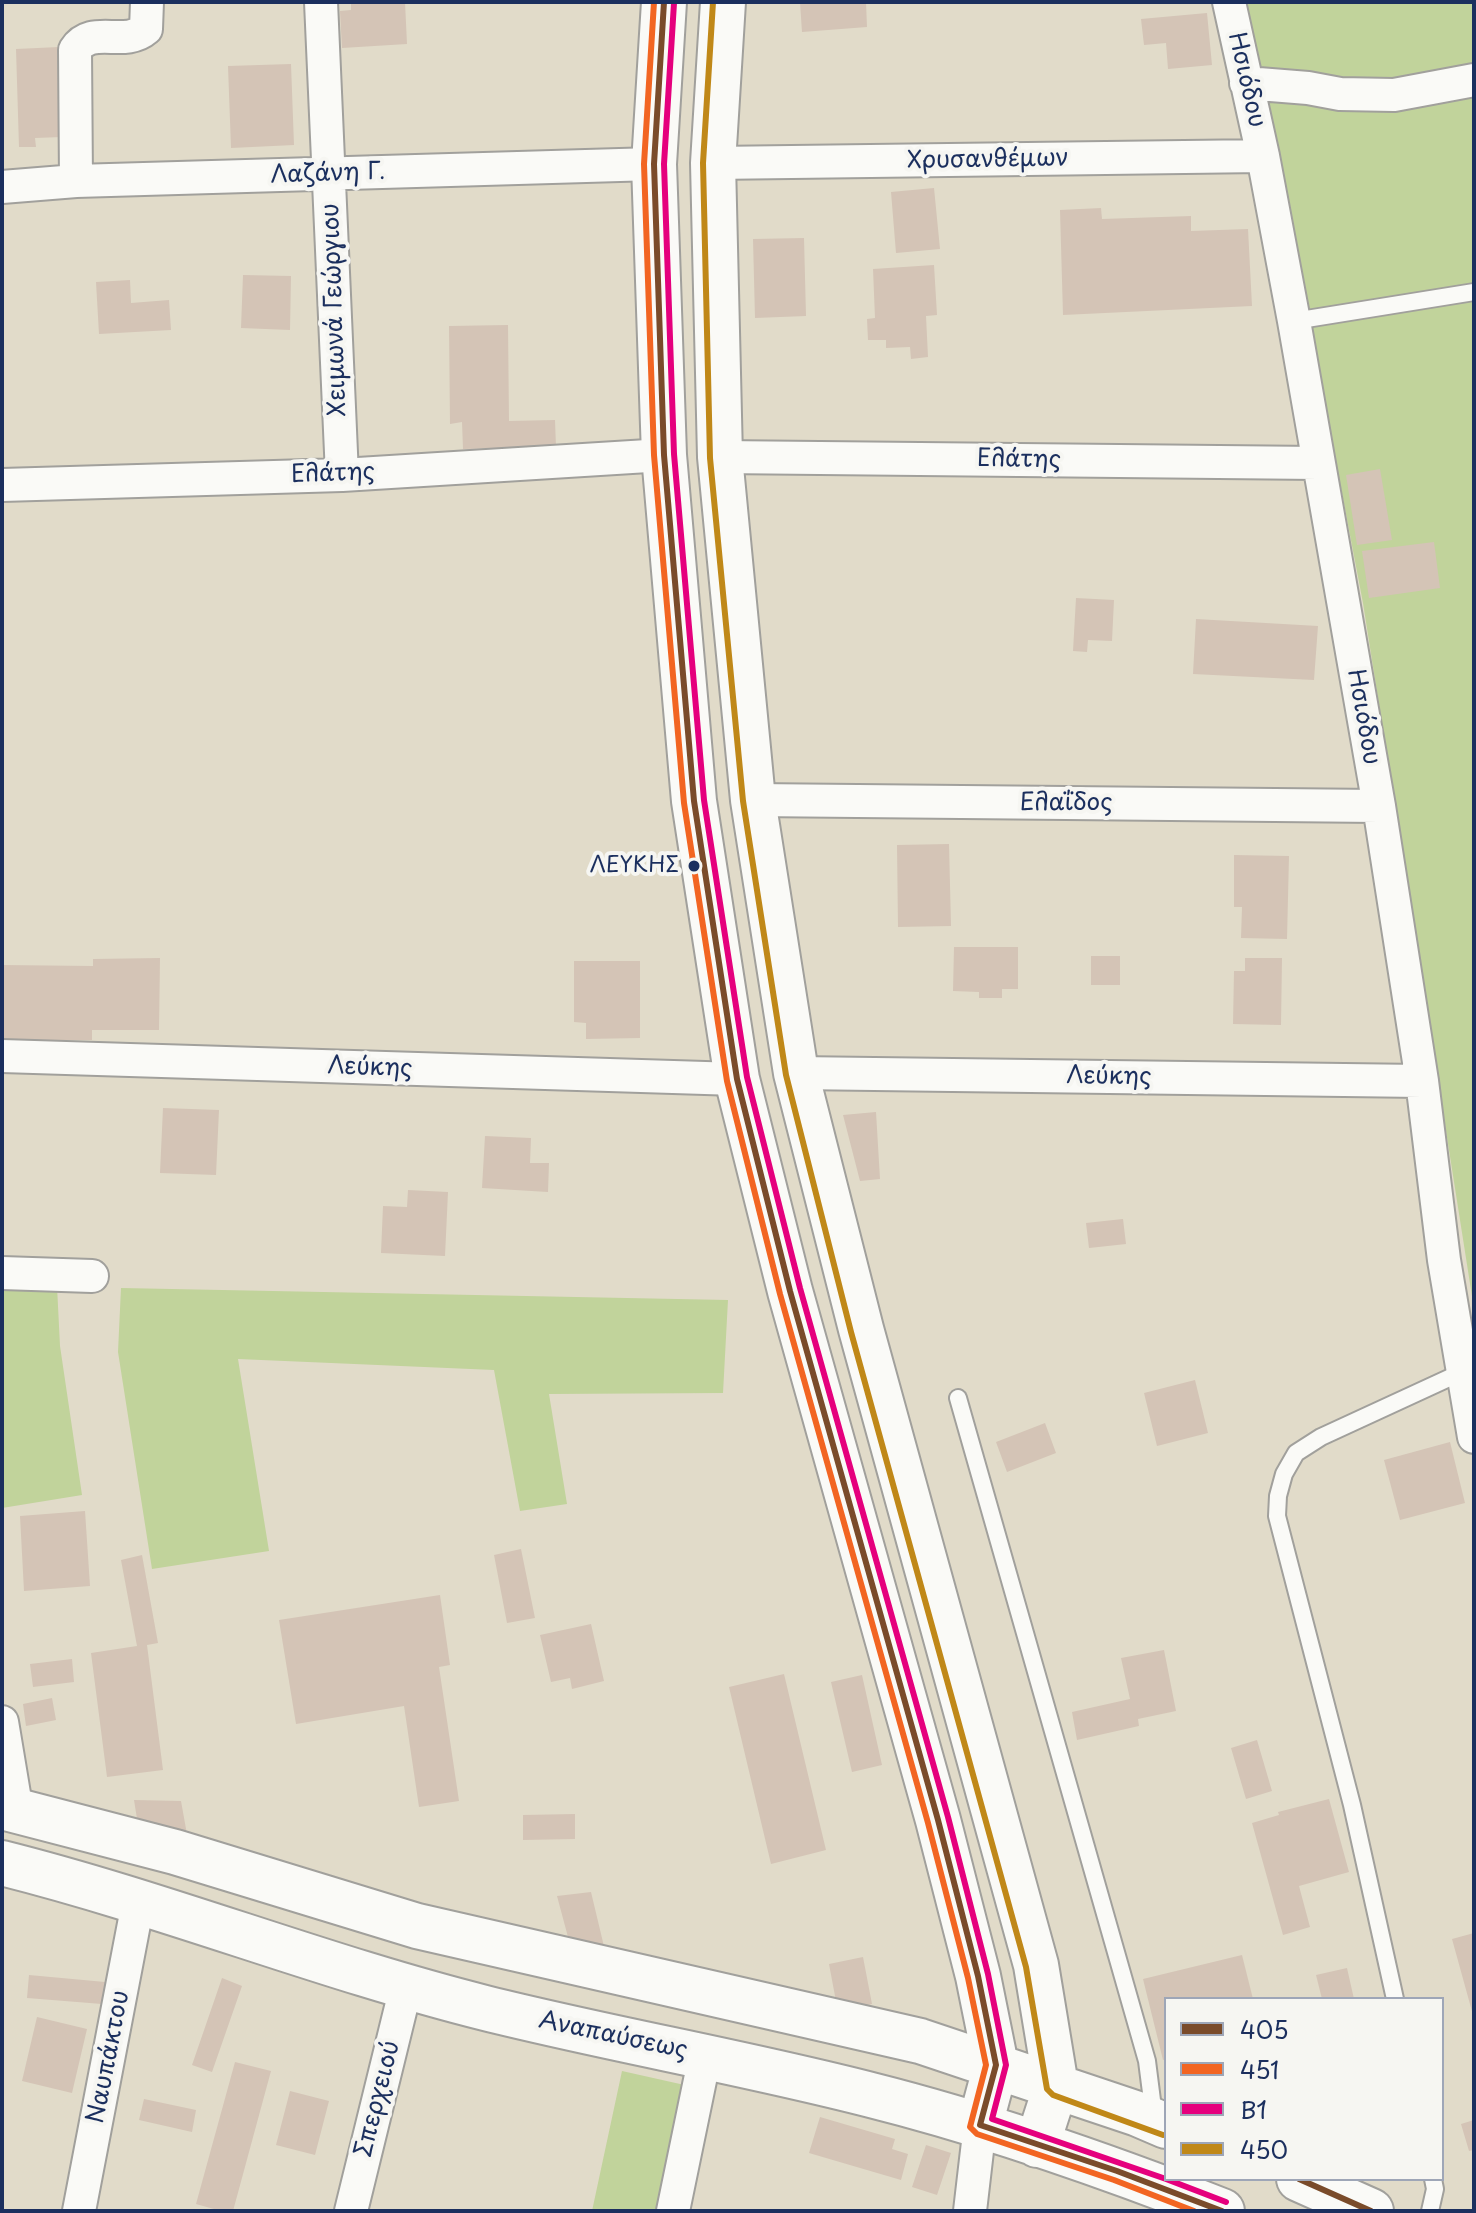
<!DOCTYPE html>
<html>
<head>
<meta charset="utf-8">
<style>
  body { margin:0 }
  #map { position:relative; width:1476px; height:2213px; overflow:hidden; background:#e1dbc9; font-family:"Playpen Sans",sans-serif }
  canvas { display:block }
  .frame { position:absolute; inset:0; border:4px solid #1b2f5e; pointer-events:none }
  .legend { position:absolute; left:1164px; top:1997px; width:280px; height:184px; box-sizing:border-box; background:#f6f6f2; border:2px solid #9ea6b7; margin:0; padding:10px 14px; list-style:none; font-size:24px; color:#1b2f5e }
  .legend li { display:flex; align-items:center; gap:16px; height:40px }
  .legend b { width:40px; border:2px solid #9ea6b7 }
</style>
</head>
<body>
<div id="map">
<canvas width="1476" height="2213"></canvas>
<div class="frame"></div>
<ul class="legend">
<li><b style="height:10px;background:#7a4b2a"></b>405</li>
<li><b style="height:10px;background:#f26522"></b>451</li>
<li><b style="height:10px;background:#e5007d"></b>Β1</li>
<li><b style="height:10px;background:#c08818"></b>450</li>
</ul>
</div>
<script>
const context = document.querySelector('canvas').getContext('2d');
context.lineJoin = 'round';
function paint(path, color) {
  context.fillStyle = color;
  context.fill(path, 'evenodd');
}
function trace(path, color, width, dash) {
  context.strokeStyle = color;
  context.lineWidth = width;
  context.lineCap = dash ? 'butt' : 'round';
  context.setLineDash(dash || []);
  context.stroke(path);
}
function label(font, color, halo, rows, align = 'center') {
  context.font = font + ' "Playpen Sans",sans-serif';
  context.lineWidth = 8;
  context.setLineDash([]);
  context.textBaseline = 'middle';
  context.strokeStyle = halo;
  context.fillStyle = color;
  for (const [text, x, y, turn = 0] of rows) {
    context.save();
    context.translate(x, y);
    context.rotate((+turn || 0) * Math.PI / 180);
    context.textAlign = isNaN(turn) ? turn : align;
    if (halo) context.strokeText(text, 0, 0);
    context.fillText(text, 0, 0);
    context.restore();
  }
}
const green = new Path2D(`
  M 1241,2 L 1474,2 L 1474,64 L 1470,65 L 1474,95 L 1474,1309 L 1363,603 L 1298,263 Z
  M 2,1285 L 57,1286 L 60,1346 L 82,1495 L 2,1508 Z
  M 121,1288 L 728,1300 L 723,1393 L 549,1394 L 567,1504 L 520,1511 L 494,1370 L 238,1359 L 269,1551 L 152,1569 L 118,1352 Z
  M 622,2071 L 689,2086 L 662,2211 L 592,2211 Z`);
const building = new Path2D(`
  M 351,2 L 405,2 L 407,44 L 342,48 L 340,11 L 351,10 Z
  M 800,2 L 866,2 L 867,27 L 802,32 Z
  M 1207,13 L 1212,65 L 1168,69 L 1166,43 L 1144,45 L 1141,19 Z
  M 59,47 L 62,137 L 35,138 L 36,147 L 19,147 L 16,49 Z
  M 291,64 L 294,145 L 231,148 L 228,66 Z
  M 934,188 L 940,249 L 896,253 L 891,192 Z
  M 1101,208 L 1102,219 L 1191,216 L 1191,231 L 1248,229 L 1252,306 L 1063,315 L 1060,210 Z
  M 804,238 L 806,316 L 755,318 L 753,239 Z
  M 934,265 L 937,315 L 926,316 L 928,357 L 911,359 L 910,347 L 886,348 L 886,340 L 868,340 L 867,319 L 875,318 L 873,269 Z
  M 243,275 L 291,276 L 290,330 L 241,328 Z
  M 130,280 L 131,303 L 169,300 L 171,330 L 99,334 L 96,282 Z
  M 508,325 L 509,421 L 555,420 L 556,447 L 463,449 L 462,422 L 450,424 L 449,326 Z
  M 1380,469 L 1392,540 L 1357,545 L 1346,475 Z
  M 1434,542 L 1440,588 L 1369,598 L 1362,551 Z
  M 1076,598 L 1114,600 L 1112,641 L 1088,640 L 1087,652 L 1073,651 Z
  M 1196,619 L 1318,626 L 1314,680 L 1193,674 Z
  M 949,844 L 951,926 L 898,927 L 897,845 Z
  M 1234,855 L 1289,856 L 1287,939 L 1241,938 L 1242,907 L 1234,907 Z
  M 954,947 L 1018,947 L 1018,989 L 1002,989 L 1002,998 L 979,998 L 979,992 L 953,991 Z
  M 1091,956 L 1120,956 L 1120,985 L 1091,985 Z
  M 160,958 L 159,1030 L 92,1030 L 92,1040 L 2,1040 L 2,965 L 93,966 L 93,959 Z
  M 1245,958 L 1282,958 L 1281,1025 L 1233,1024 L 1234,971 L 1245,971 Z
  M 574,961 L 640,961 L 640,1038 L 586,1039 L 586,1023 L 574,1022 Z
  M 163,1108 L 219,1110 L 216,1175 L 160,1173 Z
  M 876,1112 L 880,1179 L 860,1181 L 843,1115 Z
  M 485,1136 L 531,1138 L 530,1163 L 549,1163 L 548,1192 L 482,1188 Z
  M 408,1190 L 448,1192 L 445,1256 L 381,1253 L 383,1206 L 407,1207 Z
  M 1123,1219 L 1126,1244 L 1089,1248 L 1086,1223 Z
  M 1195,1380 L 1208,1433 L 1157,1446 L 1144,1393 Z
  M 1045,1423 L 1056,1453 L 1007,1472 L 996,1442 Z
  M 1450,1442 L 1465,1503 L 1400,1520 L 1384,1460 Z
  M 85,1511 L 90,1586 L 24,1591 L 20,1516 Z
  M 521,1549 L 535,1618 L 507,1623 L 494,1555 Z
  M 142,1555 L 158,1643 L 147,1645 L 163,1770 L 107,1777 L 91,1653 L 137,1646 L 121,1560 Z
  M 440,1595 L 450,1665 L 439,1667 L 459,1801 L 419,1807 L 404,1706 L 296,1724 L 279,1620 Z
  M 591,1624 L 604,1681 L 572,1689 L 570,1678 L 551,1682 L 540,1635 Z
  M 1164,1650 L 1176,1711 L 1138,1719 L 1139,1726 L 1077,1740 L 1072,1712 L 1130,1699 L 1121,1658 Z
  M 72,1659 L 74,1682 L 33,1687 L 30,1664 Z
  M 784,1674 L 826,1850 L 771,1864 L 729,1687 Z
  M 862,1675 L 882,1765 L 852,1772 L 831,1682 Z
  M 52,1698 L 56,1720 L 26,1726 L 23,1704 Z
  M 1257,1740 L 1272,1791 L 1246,1799 L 1231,1748 Z
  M 1329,1799 L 1349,1872 L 1299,1886 L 1310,1927 L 1283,1935 L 1252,1823 L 1279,1815 L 1278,1812 Z
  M 134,1800 L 181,1801 L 188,1840 L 138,1825 Z
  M 575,1814 L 575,1839 L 523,1840 L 523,1815 Z
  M 591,1892 L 607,1959 L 572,1952 L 557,1896 Z
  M 1474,1933 L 1474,2015 L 1473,2015 L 1452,1939 Z
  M 1242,1955 L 1253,1999 L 1166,1999 L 1166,2059 L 1163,2060 L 1143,1979 Z
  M 863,1957 L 872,2004 L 838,2012 L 829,1964 Z
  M 1347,1968 L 1354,1999 L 1322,1999 L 1316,1975 Z
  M 29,1975 L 105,1982 L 102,2004 L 27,1998 Z
  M 222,1978 L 242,1986 L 212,2072 L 192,2065 Z
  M 37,2017 L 87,2029 L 72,2093 L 22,2081 Z
  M 235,2062 L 271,2071 L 233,2211 L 221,2211 L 196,2204 Z
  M 290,2091 L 329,2101 L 315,2155 L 276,2145 Z
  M 144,2099 L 196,2110 L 192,2132 L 139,2120 Z
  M 820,2117 L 895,2139 L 892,2149 L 908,2154 L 901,2180 L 809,2153 Z
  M 1474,2120 L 1474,2150 L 1469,2151 L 1461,2124 Z
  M 926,2145 L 951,2153 L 937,2195 L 912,2187 Z`);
const service = new Path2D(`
  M 1294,321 L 1474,292
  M 958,1398 L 1147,2061 L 1154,2116
  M 1395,1999 L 1352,1805 L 1277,1516 L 1278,1496 L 1284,1474 L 1296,1453 L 1321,1437 L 1462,1372
  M 1430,2211 L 1435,2189 L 1433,2179`);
const minor = new Path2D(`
  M 321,2 L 342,475
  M 1229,2 L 1263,156 L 1294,321 L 1379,806 L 1422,1081 L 1444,1260 L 1474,1437
  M 1246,83 L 1308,88 L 1340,94 L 1394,95 L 1474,80
  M 713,163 L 1263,156
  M 76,181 L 75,50 C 91,24 124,48 146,29 L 147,2
  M 2,187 L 76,181 L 654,164
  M 720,457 L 1318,463
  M 2,485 L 342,475 L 664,455
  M 753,800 L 1379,806
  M 2,1056 L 737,1079
  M 796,1073 L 1422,1081
  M 2,1273 L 92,1276
  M 2,1722 L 17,1812
  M 79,2211 L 138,1903
  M 351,2211 L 406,1987
  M 673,2211 L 705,2056
  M 970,2211 L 980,2125`);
const secondary = new Path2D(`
  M 664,2 L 654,164 L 664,455 L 694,801 L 737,1079 L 790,1291 L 938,1820 L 978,1976 L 996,2065 L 980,2125
  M 723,2 L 713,163 L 720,457 L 753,800 L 796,1073 L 861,1329 L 1036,1965 L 1056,2086 L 1037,2145
  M 2,1807 L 175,1852 L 417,1926 L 920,2041 L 1138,2114 L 1166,2126
  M 2,1863 C 165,1904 322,1967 485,2008 C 613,2040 743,2062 871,2095 C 990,2125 1107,2166 1222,2211
  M 1299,2179 L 1371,2211`);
const bus1 = new Path2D(`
  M 664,2 L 654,164 L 664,455 L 694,801 L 737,1079 L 790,1291 L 938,1820 L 978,1976 L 996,2065 L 980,2125 L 1117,2171 L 1222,2211
  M 1299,2179 L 1371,2211`);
const bus2 = new Path2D(`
  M 654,2 L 644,164 L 654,455 L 684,803 L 727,1081 L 780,1294 L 928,1823 L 968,1978 L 986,2065 L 970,2127 L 977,2134 L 1114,2180 L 1194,2211`);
const bus3 = new Path2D(`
  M 674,3 L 664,164 L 674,454 L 704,800 L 747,1077 L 800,1288 L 948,1817 L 988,1974 L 1006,2065 L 992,2119 L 1166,2179
  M 1166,2179 L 1226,2202`);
const bus4 = new Path2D(`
  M 713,2 L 703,163 L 710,458 L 743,801 L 786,1075 L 851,1332 L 1026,1967 L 1047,2089 L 1053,2095 L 1163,2135`);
const markers = [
  [694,866,7,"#1b2f5e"]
];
const busNames = [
  ["ΛΕΥΚΗΣ",679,866]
];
const streetNames = [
  ["Ησιόδου",1246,80,77],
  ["Χρυσανθέμων",988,160,-1],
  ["Λαζάνη Γ.",328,174,-2],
  ["Χειμωνά Γεώργιου",335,310,-92],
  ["Ελάτης",1019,460,1],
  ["Ελάτης",333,474,-2],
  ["Ησιόδου",1363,717,80],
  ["Ελαΐδος",1066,803],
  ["Λεύκης",370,1068,2],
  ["Λεύκης",1109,1077,1],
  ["Αναπαύσεως",613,2036,12],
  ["Ναυπάκτου",109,2057,-79],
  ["Σπερχειού",378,2099,-76]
];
paint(green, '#c1d39b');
paint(building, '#d4c4b6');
trace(service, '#a1a09c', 20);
trace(minor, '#a1a09c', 36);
trace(secondary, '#a1a09c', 48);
trace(service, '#fafaf7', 16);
trace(minor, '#fafaf7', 32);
trace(secondary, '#fafaf7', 44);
trace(bus1, '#7a4b2a', 6);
trace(bus2, '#f26522', 6);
trace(bus3, '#e5007d', 6);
trace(bus4, '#c08818', 6);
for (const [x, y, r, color] of markers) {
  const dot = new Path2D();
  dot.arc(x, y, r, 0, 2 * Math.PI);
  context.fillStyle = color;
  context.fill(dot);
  trace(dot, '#f6f6f2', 3);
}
label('22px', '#1b2f5e', '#f6f6f2', busNames, 'right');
label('24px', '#1b2f5e', '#f6f6f2', streetNames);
</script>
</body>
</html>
